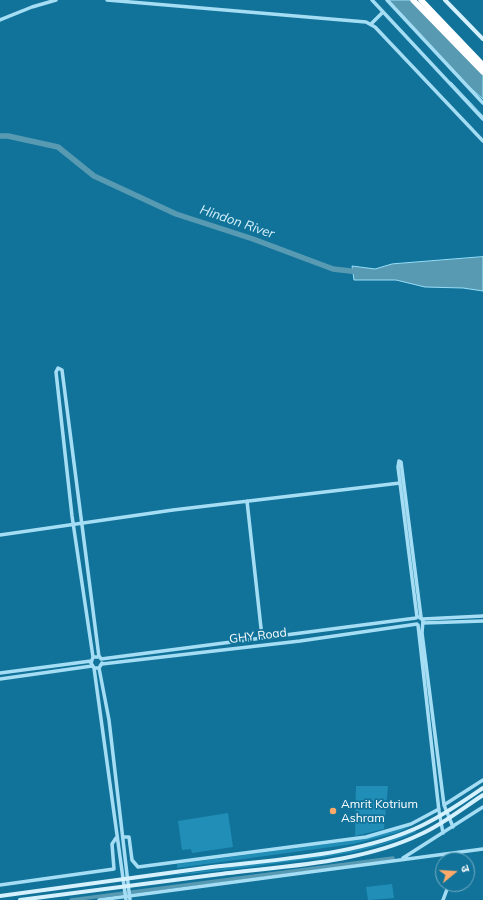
<!DOCTYPE html>
<html>
<head>
<meta charset="utf-8">
<style>
  body { margin:0 }
  #map { position:relative; width:483px; height:900px; overflow:hidden; background:#12739a; font-family:Mulish,"Noto Sans Devanagari",sans-serif }
  canvas { display:block }
  .north { position:absolute; left:435px; top:852px; width:40px; height:40px; box-sizing:border-box; background:#12739a; border:1px solid #71abc2; border-radius:50%; rotate:72deg; font-size:11px; font-weight:700; line-height:16px; text-align:center; color:#fff }
  .north::after { content:''; display:block; margin:auto; width:14px; height:18px; background:#ffaa68; clip-path:polygon(50% 0,100% 100%,50% 72%,0 100%) }
</style>
</head>
<body>
<div id="map">
<canvas width="483" height="900"></canvas>
<div class="north">उ</div>
</div>
<script>
const context = document.querySelector('canvas').getContext('2d');
context.lineJoin = 'round';
function paint(path, color) {
  context.fillStyle = color;
  context.fill(path, 'evenodd');
}
function trace(path, color, width, dash) {
  context.strokeStyle = color;
  context.lineWidth = width;
  context.lineCap = dash ? 'butt' : 'round';
  context.setLineDash(dash || []);
  context.stroke(path);
}
function label(font, color, halo, rows, align = 'center') {
  context.font = font + ' Mulish,sans-serif';
  context.lineWidth = 3.5;
  context.setLineDash([]);
  context.textBaseline = 'middle';
  context.strokeStyle = halo;
  context.fillStyle = color;
  for (const [text, x, y, turn = 0] of rows) {
    context.save();
    context.translate(x, y);
    context.rotate((+turn || 0) * Math.PI / 180);
    context.textAlign = isNaN(turn) ? turn : align;
    if (halo) context.strokeText(text, 0, 0);
    context.fillText(text, 0, 0);
    context.restore();
  }
}
const green = new Path2D(`
  M 356,786 L 388,786 L 384,829 L 355,836 Z
  M 228,813 L 233,847 L 192,853 L 191,849 L 182,850 L 178,821 Z
  M 410,827 L 396,833 L 353,844 L 177,868 L 177,864 L 349,841 Z
  M 415,831 L 416,832 C 372,852 327,857 279,863 C 241,868 203,873 164,876 L 346,852 L 384,843 Z
  M 392,884 L 394,898 L 368,900 L 366,887 Z`);
const water = new Path2D(`
  M 389,0 L 415,0 L 483,74 L 483,99 L 464,82 Z
  M 483,257 L 483,291 L 463,288 L 425,287 L 396,280 L 354,280 L 352,266 L 375,269 L 392,264 Z`);
const stream = new Path2D(`
  M 451,82 L 483,116`);
const canal = new Path2D(`
  M 71,900 L 393,858`);
const river = new Path2D(`
  M 0,136 L 8,136 L 58,147 L 94,176 L 176,214 L 253,239 L 333,269 L 359,272`);
const tertiary = new Path2D(`
  M 107,0 L 366,22 L 375,27 L 483,141
  M 372,0 L 483,119
  M 387,0 L 483,103
  M 0,20 L 32,7 L 56,0
  M 371,24 L 383,12
  M 247,501 L 262,637
  M 0,535 L 173,510 L 400,483
  M 417,617 L 398,467 L 399,461 L 401,462 L 421,617
  M 419,617 L 423,620 L 422,633 L 444,805 L 453,827
  M 423,619 L 483,616
  M 423,623 L 483,621
  M 418,625 L 439,811 L 443,833
  M 93,657 L 72,516 L 56,372 L 58,368 L 62,370 L 99,657
  M 100,657 L 93,657 L 91,663 L 94,668 L 126,900
  M 101,659 L 416,618
  M 102,664 L 300,641 L 417,624
  M 94,668 L 99,668 L 102,663
  M 99,668 L 109,720 L 130,900
  M 0,673 L 91,661
  M 0,679 L 92,666
  M 444,805 L 483,780
  M 123,837 L 129,837 L 132,860 L 138,867 L 366,837 L 411,824 L 439,809
  M 403,858 L 483,807
  M 458,860 L 460,852
  M 0,885 L 114,869 L 112,844 L 116,838
  M 99,900 L 483,849
  M 443,900 L 449,884`);
const secondary = new Path2D(`
  M 445,0 L 483,39
  M 0,896 L 212,867
  M 20,900 L 213,875`);
const motorway = new Path2D(`
  M 413,0 L 483,72
  M 421,0 L 483,65`);
const secondaryBridge = new Path2D(`
  M 212,867 C 279,859 362,855 423,825 C 444,815 464,801 483,788
  M 213,875 C 280,866 359,864 421,834 C 443,824 463,808 483,795`);
const markers = [
  [333,811,4,"#ffaa68"]
];
const streetNames = [
  ["GHY Road",258,636,-7]
];
const poiNames = [
  ["Amrit Kotrium",341,804],
  ["Ashram",341,818]
];
const waterNames = [
  ["Hindon River",237,222,19]
];
paint(green, '#218eb7');
paint(water, '#599ab3');
trace(water, '#97def7', 1);
trace(stream, '#97def7', 1);
trace(canal, '#599ab3', 3.5);
trace(river, '#599ab3', 5.5);
trace(tertiary, '#a5def4', 3.5);
trace(secondary, '#d5f1fd', 4);
trace(motorway, '#fff', 5.5);
trace(secondaryBridge, '#d5f1fd', 4);
for (const [x, y, r, color] of markers) {
  const dot = new Path2D();
  dot.arc(x, y, r, 0, 2 * Math.PI);
  context.fillStyle = color;
  context.fill(dot);
  trace(dot, '#12739a', 1.5);
}
label('12px', '#fff', '#12739a', streetNames);
label('12px', '#fff', '#12739a', poiNames, 'left');
label('italic 13px', '#d5f2fc', '#12739a', waterNames);
</script>
</body>
</html>
